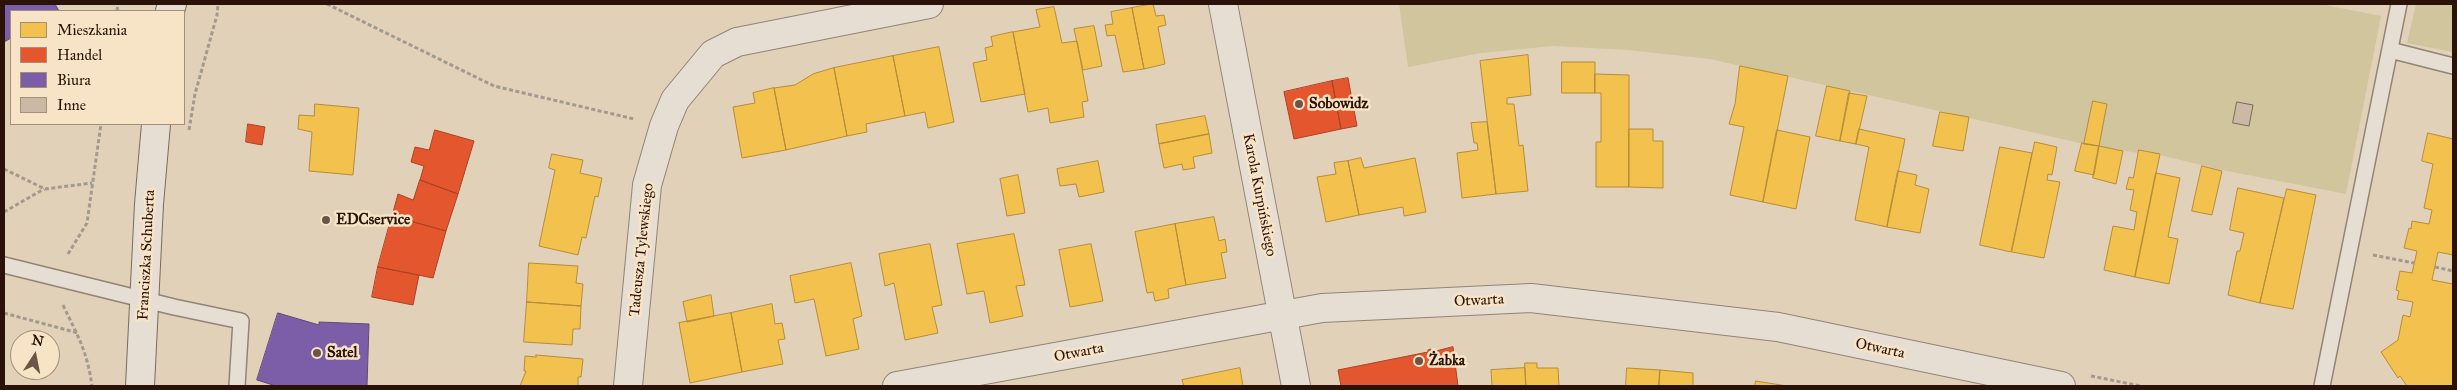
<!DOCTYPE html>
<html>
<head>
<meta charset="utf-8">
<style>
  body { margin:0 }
  #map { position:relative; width:2457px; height:390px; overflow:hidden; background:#e2d1b9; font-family:"IM FELL Great Primer",serif }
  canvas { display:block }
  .frame { position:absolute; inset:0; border:5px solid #2a1208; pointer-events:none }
  .legend { position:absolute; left:10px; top:10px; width:175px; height:115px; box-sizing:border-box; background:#f7e3c6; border:1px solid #a58f7a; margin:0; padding:6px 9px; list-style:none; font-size:15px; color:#2a1208 }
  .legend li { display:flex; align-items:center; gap:10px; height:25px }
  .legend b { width:25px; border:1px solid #a58f7a }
  .north { position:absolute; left:10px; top:330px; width:50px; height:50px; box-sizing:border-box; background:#f7e3c6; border:1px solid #a58f7a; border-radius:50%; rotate:11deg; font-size:14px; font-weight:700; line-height:20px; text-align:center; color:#2a1208 }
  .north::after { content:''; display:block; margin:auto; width:18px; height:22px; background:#6a5546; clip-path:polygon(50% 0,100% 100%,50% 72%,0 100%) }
</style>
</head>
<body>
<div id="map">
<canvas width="2457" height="390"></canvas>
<div class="frame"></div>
<ul class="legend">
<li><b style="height:14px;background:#f2c14e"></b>Mieszkania</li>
<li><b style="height:14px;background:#e4572e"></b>Handel</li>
<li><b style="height:14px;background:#7b5ea7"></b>Biura</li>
<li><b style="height:14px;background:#ccb9a5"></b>Inne</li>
</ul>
<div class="north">N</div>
</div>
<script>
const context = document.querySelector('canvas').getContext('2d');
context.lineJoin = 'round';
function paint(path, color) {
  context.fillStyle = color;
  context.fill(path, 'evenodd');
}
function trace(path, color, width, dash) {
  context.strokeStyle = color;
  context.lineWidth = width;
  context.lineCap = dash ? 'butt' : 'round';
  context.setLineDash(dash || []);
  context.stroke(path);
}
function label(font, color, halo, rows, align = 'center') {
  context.font = font + ' "IM FELL Great Primer",serif';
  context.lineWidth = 5;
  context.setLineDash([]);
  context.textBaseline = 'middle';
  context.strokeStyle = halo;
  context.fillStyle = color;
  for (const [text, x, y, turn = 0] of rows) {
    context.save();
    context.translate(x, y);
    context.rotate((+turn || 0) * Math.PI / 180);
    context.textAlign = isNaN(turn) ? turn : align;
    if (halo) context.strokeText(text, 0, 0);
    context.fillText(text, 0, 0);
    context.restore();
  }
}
const green = new Path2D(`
  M 1399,4 L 2320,4 L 2381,16 L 2346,194 L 2222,170 L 2139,150 L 2138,153 L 2084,144 L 1710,59 L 1628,50 L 1553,46 L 1481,53 L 1408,67 Z
  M 2416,4 L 2453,4 L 2453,52 L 2407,43 Z`);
const homes = new Path2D(`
  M 1153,4 L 1156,16 L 1164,15 L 1166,25 L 1158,27 L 1165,64 L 1144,69 L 1132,8 Z
  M 1054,7 L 1062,43 L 1077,41 L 1088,101 L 1082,102 L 1084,117 L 1050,123 L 1048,108 L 1028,112 L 1013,32 L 1040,27 L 1036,10 Z
  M 1132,8 L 1144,69 L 1123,72 L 1115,35 L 1107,36 L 1105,25 L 1113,24 L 1111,12 Z
  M 1094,26 L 1102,66 L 1083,70 L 1074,29 Z
  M 1013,32 L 1025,94 L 981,102 L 973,63 L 987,60 L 985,48 L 993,46 L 991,37 Z
  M 939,47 L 954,122 L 928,128 L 925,112 L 905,116 L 893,56 Z
  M 1528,55 L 1531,95 L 1507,98 L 1507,104 L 1514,104 L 1519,146 L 1523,145 L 1528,191 L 1496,194 L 1480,61 Z
  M 893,56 L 905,116 L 866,124 L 867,132 L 847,136 L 834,68 Z
  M 1562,62 L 1595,62 L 1595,93 L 1562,93 Z
  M 1740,66 L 1788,76 L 1763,202 L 1730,195 L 1744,127 L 1729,124 L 1735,104 Z
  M 834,68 L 847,136 L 786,150 L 774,88 L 795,85 L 813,74 Z
  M 1595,74 L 1629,75 L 1629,187 L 1596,187 L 1596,142 L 1601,142 L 1601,93 L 1595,93 Z
  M 1827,86 L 1850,91 L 1840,141 L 1816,136 Z
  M 774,88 L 786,150 L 742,158 L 733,107 L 755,103 L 753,93 Z
  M 1849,93 L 1867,96 L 1856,144 L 1840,141 Z
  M 2093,101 L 2107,104 L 2099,146 L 2084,144 Z
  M 315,104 L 359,108 L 353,175 L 309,171 L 312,132 L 298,129 L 299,115 L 314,116 Z
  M 1940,112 L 1969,117 L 1963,151 L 1933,146 Z
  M 1205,116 L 1209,134 L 1159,144 L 1156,125 Z
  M 1487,122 L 1496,194 L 1462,198 L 1457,153 L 1478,150 L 1477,143 L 1474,143 L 1471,123 Z
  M 1629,129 L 1653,129 L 1653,141 L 1663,141 L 1663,188 L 1629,187 Z
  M 1859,129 L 1905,139 L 1887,227 L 1855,220 L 1869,147 L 1856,144 Z
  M 1777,130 L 1810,137 L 1796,209 L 1763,202 Z
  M 2428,133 L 2453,139 L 2453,255 L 2438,252 L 2432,280 L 2453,284 L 2453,386 L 2407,386 L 2400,376 L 2398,378 L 2381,352 L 2398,340 L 2403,315 L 2410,317 L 2413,302 L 2397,299 L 2399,291 L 2396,290 L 2400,271 L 2412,273 L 2417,251 L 2404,248 L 2409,228 L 2411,229 L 2412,221 L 2429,224 L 2432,210 L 2424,208 L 2433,164 L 2422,161 Z
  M 1209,134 L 1212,153 L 1193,157 L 1195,168 L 1183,170 L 1182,164 L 1164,168 L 1159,144 Z
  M 2035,142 L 2057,147 L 2052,175 L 2048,174 L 2047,180 L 2060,182 L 2044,258 L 2012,252 Z
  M 2082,143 L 2099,146 L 2094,175 L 2075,171 Z
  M 2099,146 L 2123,151 L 2116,184 L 2093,178 Z
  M 2000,147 L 2032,153 L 2011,252 L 1980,245 Z
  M 2139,150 L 2160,154 L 2135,277 L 2104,270 L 2113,226 L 2134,230 L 2137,212 L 2130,210 L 2134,190 L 2126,189 L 2129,177 L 2133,178 Z
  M 552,154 L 583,160 L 580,173 L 602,178 L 598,197 L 595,196 L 586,238 L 582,237 L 578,255 L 539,246 L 555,170 L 549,168 Z
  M 1361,158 L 1364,168 L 1415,158 L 1426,212 L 1404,216 L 1403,207 L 1359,215 L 1348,161 Z
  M 1098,161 L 1104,192 L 1079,197 L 1076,184 L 1060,186 L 1057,169 Z
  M 1348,161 L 1359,215 L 1326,222 L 1317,177 L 1336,174 L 1334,163 Z
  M 2202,166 L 2222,171 L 2212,215 L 2192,211 Z
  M 1898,171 L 1917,175 L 1915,185 L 1929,189 L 1920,233 L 1887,227 Z
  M 2156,173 L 2180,178 L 2168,237 L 2178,239 L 2169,284 L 2135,277 Z
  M 1018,175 L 1025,213 L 1007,216 L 1000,179 Z
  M 2238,188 L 2284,198 L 2260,303 L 2228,295 L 2237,251 L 2240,251 L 2244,233 L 2230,230 Z
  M 2287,189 L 2316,195 L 2293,309 L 2260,303 Z
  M 1214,217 L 1219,241 L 1225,239 L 1227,252 L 1221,253 L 1226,278 L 1186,285 L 1175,224 Z
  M 1175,224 L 1186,285 L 1168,289 L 1169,298 L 1155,301 L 1153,292 L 1147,293 L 1135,232 Z
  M 1014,234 L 1025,285 L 1016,286 L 1023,316 L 990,323 L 984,291 L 967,294 L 957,244 Z
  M 930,244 L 942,305 L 932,307 L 938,333 L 905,340 L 894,283 L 885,286 L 879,254 Z
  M 1091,244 L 1103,301 L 1070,307 L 1059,250 Z
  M 529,263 L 578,266 L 576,283 L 583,284 L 581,306 L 527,302 Z
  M 851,263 L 862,316 L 853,319 L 859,349 L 826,356 L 814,299 L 795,303 L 790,276 Z
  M 711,295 L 714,316 L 687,322 L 683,302 Z
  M 527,302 L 581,306 L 580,329 L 573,329 L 572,345 L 524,342 Z
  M 772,304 L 775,324 L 782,323 L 785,339 L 778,340 L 783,364 L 742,372 L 731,313 Z
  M 731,313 L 742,372 L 690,383 L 679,323 Z
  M 536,355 L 583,359 L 581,377 L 578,377 L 578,386 L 520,386 L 526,371 L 524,371 L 525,356 L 536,357 Z
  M 1525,363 L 1537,363 L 1537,368 L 1558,368 L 1559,386 L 1526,386 Z
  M 1240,368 L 1243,386 L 1184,386 L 1182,380 Z
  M 1525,368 L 1526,386 L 1492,386 L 1491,370 Z
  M 1627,368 L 1660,370 L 1659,386 L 1626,386 Z
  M 1660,370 L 1693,373 L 1693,386 L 1659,386 Z
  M 1756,381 L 1787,386 L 1755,386 Z`);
const shops = new Path2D(`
  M 1348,78 L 1357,126 L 1341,129 L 1332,81 Z
  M 1332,81 L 1341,129 L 1294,139 L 1284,92 Z
  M 248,124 L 265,127 L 262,145 L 246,142 Z
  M 435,130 L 474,141 L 458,194 L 420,180 L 424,166 L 411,162 L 415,147 L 429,150 Z
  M 420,180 L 458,194 L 446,231 L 392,216 L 398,194 L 413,200 Z
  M 392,216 L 446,231 L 433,278 L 378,267 Z
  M 378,267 L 419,275 L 413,305 L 372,297 Z
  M 1453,347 L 1458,386 L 1341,386 L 1338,370 L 1428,352 L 1428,350 L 1431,349 L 1431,352 Z`);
const offices = new Path2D(`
  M 4,4 L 55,4 L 59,11 L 11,11 L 11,38 L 4,42 Z
  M 278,313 L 319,325 L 319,322 L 369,324 L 367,386 L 276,386 L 257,380 Z`);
const building = new Path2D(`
  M 2237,102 L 2253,105 L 2249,126 L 2233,123 Z`);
const path = new Path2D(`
  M 327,4 L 494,86 L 634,119
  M 117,11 L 118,4
  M 189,130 L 195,94 L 217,15 L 218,4
  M 4,169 L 45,189 L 92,183
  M 4,212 L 44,189
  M 68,254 L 87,223 L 101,124
  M 2373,255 L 2414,263
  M 2435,267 L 2453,271
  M 63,305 C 78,337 87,350 92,386
  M 4,313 L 78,333
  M 2091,376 L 2141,386`);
const lane = new Path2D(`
  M 2390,50 L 2453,66
  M 4,265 L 174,307 L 241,321 L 237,386
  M 2322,386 L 2399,4`);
const street = new Path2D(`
  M 1223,4 L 1296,386
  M 628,386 L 647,185 L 664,126 L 675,100 L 713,54 L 737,42 L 929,4
  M 897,386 L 1322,308 L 1531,298 L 1778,327 L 2061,386`);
const secondary = new Path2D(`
  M 170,11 L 172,4
  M 140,386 L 149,204 L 156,124`);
const markers = [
  [1299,104,5,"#6a5546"],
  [326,220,5,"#6a5546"],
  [317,353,5,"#6a5546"],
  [1419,361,5,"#6a5546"]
];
const poiNames = [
  ["Sobowidz",1309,104],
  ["EDCservice",336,220],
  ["Satel",327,353],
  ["Żabka",1429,361]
];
const streetNames = [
  ["Karola Kurpińskiego",1259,195,79],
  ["Tadeusza Tylewskiego",642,250,-84],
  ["Franciszka Schuberta",147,255,-87],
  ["Otwarta",1479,301,-3],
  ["Otwarta",1880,349,12],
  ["Otwarta",1079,353,-11]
];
paint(green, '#d0c59c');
paint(homes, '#f2c14e');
trace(homes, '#b68c39', 1);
paint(shops, '#e4572e');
trace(shops, '#ac4223', 1);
paint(offices, '#7b5ea7');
trace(offices, '#634777', 1);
paint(building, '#ccb9a5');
trace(building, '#776b5e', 1);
trace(lane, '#918475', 18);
trace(street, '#918475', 30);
trace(secondary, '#776b5e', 30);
trace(path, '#a2998f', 3, [4, 2.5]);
trace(lane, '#e6ded2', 15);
trace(street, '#e6ded2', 28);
trace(secondary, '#e6ded2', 28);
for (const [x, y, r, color] of markers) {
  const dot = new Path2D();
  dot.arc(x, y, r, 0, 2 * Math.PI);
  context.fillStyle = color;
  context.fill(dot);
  trace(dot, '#f7e3c6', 2);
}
label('bold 15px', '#2a1208', '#f7e3c6', poiNames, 'left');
label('15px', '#2a1208', '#f7e3c6', streetNames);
</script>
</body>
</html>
